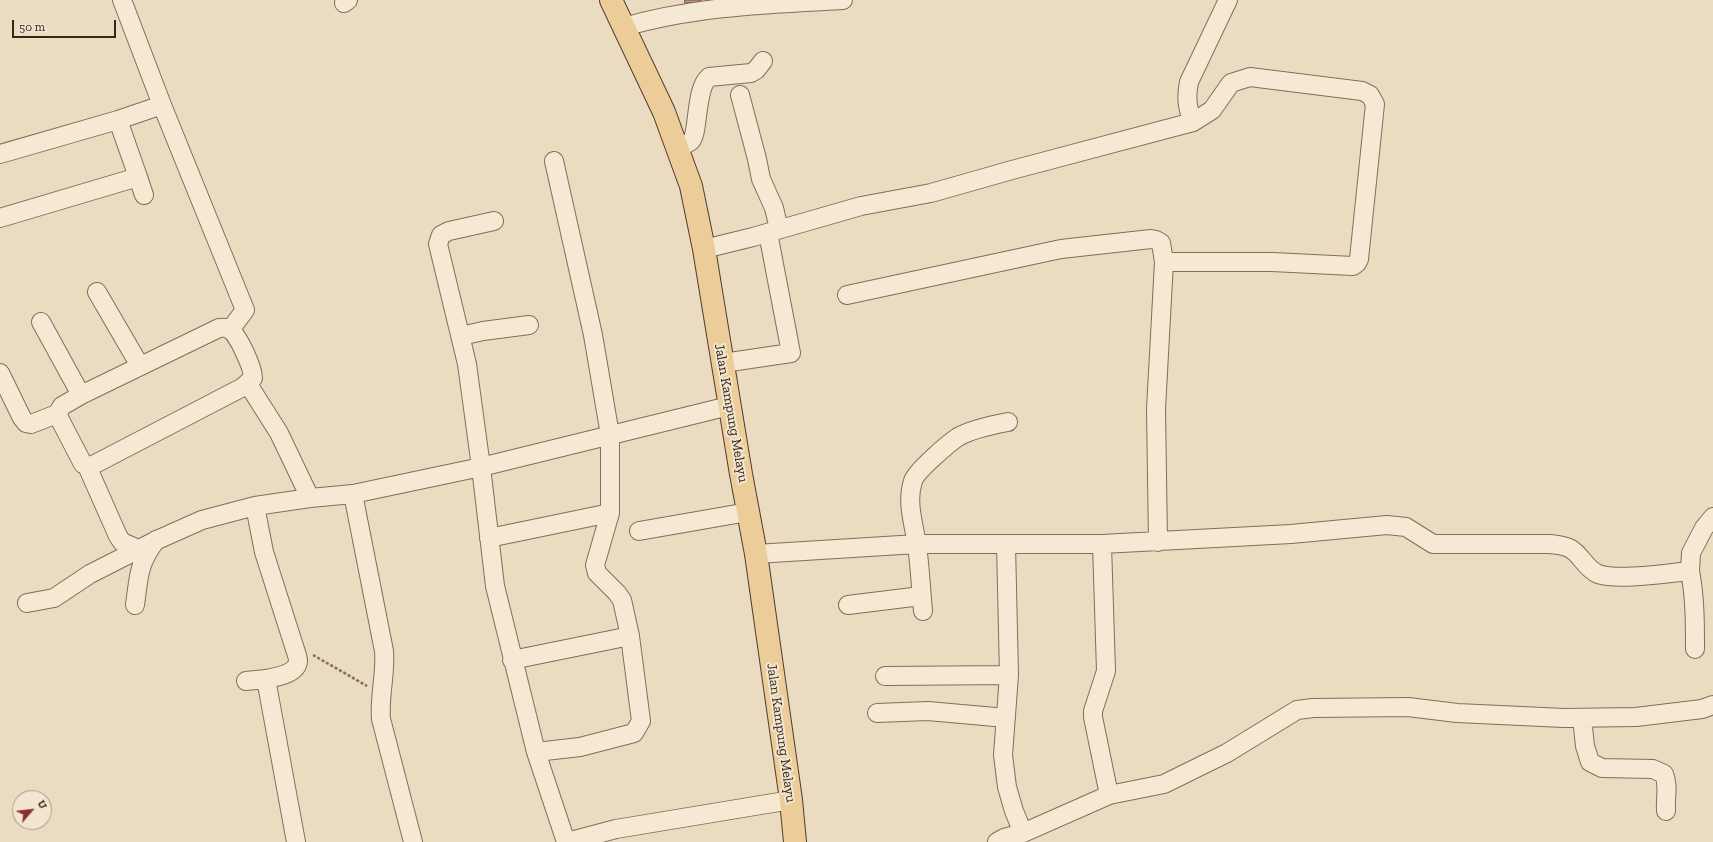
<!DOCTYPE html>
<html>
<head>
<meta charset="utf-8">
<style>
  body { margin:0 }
  #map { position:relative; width:1713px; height:842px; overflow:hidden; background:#eadbc1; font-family:"Zilla Slab",serif }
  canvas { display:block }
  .north { position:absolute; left:12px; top:790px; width:40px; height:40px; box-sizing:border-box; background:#f2e6d0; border:1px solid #a69988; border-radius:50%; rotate:62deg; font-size:11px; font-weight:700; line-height:16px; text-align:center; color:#33261d }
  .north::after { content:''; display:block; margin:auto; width:14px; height:18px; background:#8d2e35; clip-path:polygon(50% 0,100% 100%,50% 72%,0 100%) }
  .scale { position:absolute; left:12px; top:20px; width:104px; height:18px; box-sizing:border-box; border:2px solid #33261d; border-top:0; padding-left:5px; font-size:12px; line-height:14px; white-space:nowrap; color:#33261d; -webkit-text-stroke:3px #f2e6d0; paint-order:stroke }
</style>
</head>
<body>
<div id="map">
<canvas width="1713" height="842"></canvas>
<div class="north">U</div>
<div class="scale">50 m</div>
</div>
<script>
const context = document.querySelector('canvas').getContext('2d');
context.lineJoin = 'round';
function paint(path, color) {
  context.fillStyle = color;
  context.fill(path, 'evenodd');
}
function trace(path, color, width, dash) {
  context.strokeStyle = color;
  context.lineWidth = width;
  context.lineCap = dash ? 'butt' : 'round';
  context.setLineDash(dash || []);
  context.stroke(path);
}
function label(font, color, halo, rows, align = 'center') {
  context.font = font + ' "Zilla Slab",serif';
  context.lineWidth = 4;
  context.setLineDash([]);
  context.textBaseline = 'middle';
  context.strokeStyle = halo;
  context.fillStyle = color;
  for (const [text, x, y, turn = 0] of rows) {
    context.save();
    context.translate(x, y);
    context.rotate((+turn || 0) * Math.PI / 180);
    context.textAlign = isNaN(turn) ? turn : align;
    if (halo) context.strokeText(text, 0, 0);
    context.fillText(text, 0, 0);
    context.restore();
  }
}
const building = new Path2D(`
  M 685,0 L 701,0 L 701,3 L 685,3 Z`);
const path = new Path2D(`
  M 313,655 L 367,686`);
const minor = new Path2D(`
  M 122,0 L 162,105 L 245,310 L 230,330
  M 344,3 L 348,0
  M 624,27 C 695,6 770,4 843,0
  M 740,95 L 757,159 L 761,179 L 774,208 L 779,229
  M 1193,122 C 1187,108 1186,97 1189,82 L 1228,0
  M 677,148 C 681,146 688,144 691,141 C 699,133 695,88 709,77 L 751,73 L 756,70 L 763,61
  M 0,154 L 118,120
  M 138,177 L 144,195
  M 0,218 L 138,177 L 118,120 L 162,105
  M 704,249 L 753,237 L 861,206 L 931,193 L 1012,170 L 1193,122 L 1212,110 L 1231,83 L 1250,77 L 1362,91 L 1370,95 L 1375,104 L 1359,259 L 1357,263 L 1353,266 L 1272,262 L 1164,262 L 1156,409 L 1158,542
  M 97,292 L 140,366
  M 847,295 L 1061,249 L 1151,239 L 1156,240 L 1161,243 L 1164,262
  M 41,322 L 81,395
  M 461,336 L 483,331 L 529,325
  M 723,363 L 791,353 L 768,233
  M 0,373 L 22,418 L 26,423 L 31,424 L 57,414 L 62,406 L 81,395 L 219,328 C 223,328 225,327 229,329 C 238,334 253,368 253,378 L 243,387 L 93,465 L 87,466 L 83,464 L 57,414
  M 248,384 L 279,433 L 310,498
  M 87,466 L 118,536 L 122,542 L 138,549
  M 353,494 L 384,651 C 386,674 379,696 381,719 L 413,842
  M 255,506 L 264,552 L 294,646 C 295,650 298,656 298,661 C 297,674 276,677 266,679 L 296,842
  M 639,531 L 748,512
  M 489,538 L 610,513
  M 1006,544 L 1009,675 L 1003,755 L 1007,787 L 1014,811 L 1023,833
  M 1102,544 L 1106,671 L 1093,711 L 1093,717 L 1109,795
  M 756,554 L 917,544 L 1102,544 L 1291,534 L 1387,525 L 1406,527 L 1433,544 L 1550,544 C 1557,545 1564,545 1571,549 C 1581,555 1586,569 1598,574 C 1619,581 1667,573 1690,571 L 1691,553 L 1704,528 L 1713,517
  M 1690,571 C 1695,597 1695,623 1695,649
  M 27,603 L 54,598 L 90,574 L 157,540 L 202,520 L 255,506 L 310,498 L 353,494 L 481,467 L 467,364 L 438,244 L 441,235 L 449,231 L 494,221
  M 135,605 C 139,576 138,564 156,540
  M 848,605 L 921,596
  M 923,611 C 921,589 920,567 917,545 C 914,524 906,503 913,481 C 916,471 949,443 958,437 C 972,429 992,425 1008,422
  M 512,660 L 630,636
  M 885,676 L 1009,675
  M 246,681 L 266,679
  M 877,713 L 928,711 L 1006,718
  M 1582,718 L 1585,746 L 1590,762 L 1602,768 L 1653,769 L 1664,774 C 1669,786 1665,798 1666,811
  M 536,752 L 580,747 L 634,733 L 641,721 L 630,636 L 622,600 L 617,593 L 597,573 L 595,565 L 610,513 L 610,435 L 593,335 L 554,161
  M 566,842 L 536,752 L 495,586 L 481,467 L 729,406
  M 567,842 L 616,829 L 791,800
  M 997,842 L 1004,838 L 1023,833 L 1109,795 L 1164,784 L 1227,753 L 1297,710 L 1313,708 L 1408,707 L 1457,713 L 1564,718 L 1636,717 L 1702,709 L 1713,705`);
const major = new Path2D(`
  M 611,0 L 664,112 L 691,186 L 704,249 L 741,474 L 756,554 L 791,800 L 795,842`);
const streetNames = [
  ["Jalan Kampung Melayu",731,413,80],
  ["Jalan Kampung Melayu",781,733,82]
];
paint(building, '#c69479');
trace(building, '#805641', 1);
trace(minor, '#826d5a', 20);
trace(major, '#503c2e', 24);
trace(path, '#826d5a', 2.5, [3, 2]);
trace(minor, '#f6e9d3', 18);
trace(major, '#eccd9a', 22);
label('14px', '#33261d', '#f2e6d0', streetNames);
</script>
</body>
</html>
